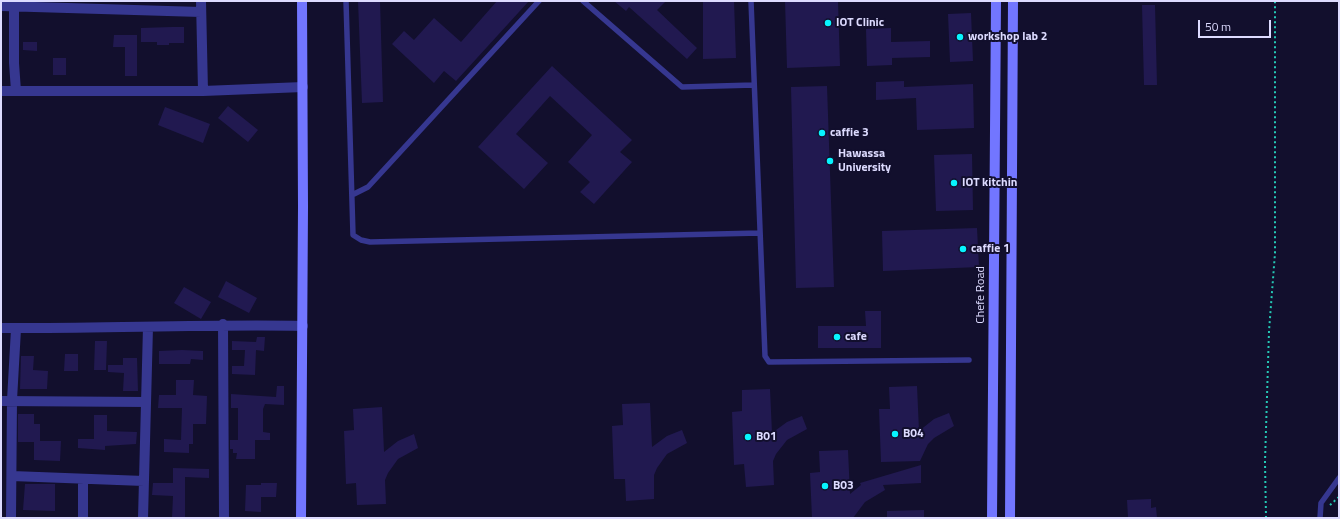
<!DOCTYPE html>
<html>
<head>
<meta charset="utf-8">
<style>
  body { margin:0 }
  #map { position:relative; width:1340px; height:519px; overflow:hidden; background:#120f2d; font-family:"Titillium Web",sans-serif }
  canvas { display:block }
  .frame { position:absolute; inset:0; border:2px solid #dddbff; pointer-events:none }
  .scale { position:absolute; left:1198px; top:20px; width:73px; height:18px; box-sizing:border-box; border:2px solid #dddbff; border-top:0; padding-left:5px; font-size:12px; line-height:14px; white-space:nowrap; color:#dddbff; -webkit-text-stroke:3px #120f2d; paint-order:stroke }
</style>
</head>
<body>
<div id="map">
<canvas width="1340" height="519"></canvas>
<div class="frame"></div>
<div class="scale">50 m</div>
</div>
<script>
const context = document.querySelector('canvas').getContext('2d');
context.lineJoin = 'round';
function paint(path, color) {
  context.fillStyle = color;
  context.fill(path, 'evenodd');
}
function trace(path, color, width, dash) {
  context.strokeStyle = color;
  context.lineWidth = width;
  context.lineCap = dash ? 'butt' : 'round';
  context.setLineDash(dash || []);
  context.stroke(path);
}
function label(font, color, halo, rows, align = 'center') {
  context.font = font + ' "Titillium Web",sans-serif';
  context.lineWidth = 4;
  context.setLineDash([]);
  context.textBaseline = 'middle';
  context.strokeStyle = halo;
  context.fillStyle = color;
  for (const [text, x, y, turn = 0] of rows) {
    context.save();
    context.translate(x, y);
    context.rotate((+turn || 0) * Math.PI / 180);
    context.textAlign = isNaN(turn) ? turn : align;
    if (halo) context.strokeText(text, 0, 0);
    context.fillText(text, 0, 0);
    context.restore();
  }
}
const building = new Path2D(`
  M 358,1 L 380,1 L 383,102 L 362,103 Z
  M 497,1 L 529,1 L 456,81 L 444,71 L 434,83 L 392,44 L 404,31 L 414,40 L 434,18 L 461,42 Z
  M 614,1 L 666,1 L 657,10 L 697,48 L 687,59 L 629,7 L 626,11 Z
  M 703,1 L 734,1 L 736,58 L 703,59 Z
  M 785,1 L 838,1 L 840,66 L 787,68 Z
  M 1142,5 L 1155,5 L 1157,85 L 1144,85 Z
  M 971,13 L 973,61 L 950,62 L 948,14 Z
  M 172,27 L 184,27 L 184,43 L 169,43 L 169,45 L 157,45 L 157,42 L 141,42 L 141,28 Z
  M 891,28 L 891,42 L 930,41 L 930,57 L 892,58 L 892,65 L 867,66 L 866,29 Z
  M 114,35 L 137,35 L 137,76 L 125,76 L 125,47 L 113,47 Z
  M 23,42 L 37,42 L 37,51 L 23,50 Z
  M 53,58 L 66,58 L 66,75 L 53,75 Z
  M 552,66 L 632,140 L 620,152 L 632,162 L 594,204 L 580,192 L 590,182 L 568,162 L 592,135 L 550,96 L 516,134 L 548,163 L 524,189 L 478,147 Z
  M 904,81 L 904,87 L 973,84 L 974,128 L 917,130 L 916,98 L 876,100 L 876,82 Z
  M 827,86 L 834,287 L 796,288 L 791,87 Z
  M 228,106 L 258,130 L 248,142 L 218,118 Z
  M 165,107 L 210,124 L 203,143 L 158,125 Z
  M 972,154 L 973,210 L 936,211 L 934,155 Z
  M 977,228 L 979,267 L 883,271 L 882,231 Z
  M 226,281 L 257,298 L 249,313 L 218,297 Z
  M 184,287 L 211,302 L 201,319 L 174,303 Z
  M 865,311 L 881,311 L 881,348 L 818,348 L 818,326 L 866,326 Z
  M 257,337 L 265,337 L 264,351 L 256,350 L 255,375 L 232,374 L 232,366 L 244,366 L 245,350 L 232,350 L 232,341 L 256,342 Z
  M 95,341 L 107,341 L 106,370 L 94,370 Z
  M 182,350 L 203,351 L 203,360 L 191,359 L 190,364 L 159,364 L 159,351 Z
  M 65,354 L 78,354 L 78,371 L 64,371 Z
  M 21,356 L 34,356 L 33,370 L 48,371 L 47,389 L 20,389 Z
  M 123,358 L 137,358 L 138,391 L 123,391 L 124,373 L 108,372 L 108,365 L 123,365 Z
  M 176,380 L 194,380 L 193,395 L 207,396 L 206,424 L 193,424 L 193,444 L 189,444 L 189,453 L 164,452 L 164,439 L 181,440 L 182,408 L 158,408 L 159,395 L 176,395 Z
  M 277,386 L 284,386 L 284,405 L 265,404 L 263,409 L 263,432 L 270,433 L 270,440 L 255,440 L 255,459 L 236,459 L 237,453 L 233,453 L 233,449 L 230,449 L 230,440 L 238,440 L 238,408 L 231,408 L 231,394 L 276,397 Z
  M 917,386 L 919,431 L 934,419 L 949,413 L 954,426 L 934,438 L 928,444 L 920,461 L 881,462 L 879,409 L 890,409 L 889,387 Z
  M 770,389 L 772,433 L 787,422 L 802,416 L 807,429 L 787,440 L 776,454 L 773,461 L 774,485 L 746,487 L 744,464 L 734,465 L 732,412 L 742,411 L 742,390 Z
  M 650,403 L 652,447 L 667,436 L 682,430 L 687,443 L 667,454 L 657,468 L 654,475 L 654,499 L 626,501 L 625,479 L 614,479 L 612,426 L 623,425 L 622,404 Z
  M 382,407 L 384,452 L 398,441 L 414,434 L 418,448 L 398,459 L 388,473 L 385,480 L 386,504 L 357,505 L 356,483 L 346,484 L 344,431 L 354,430 L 353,409 Z
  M 18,414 L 34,414 L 34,424 L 40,424 L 40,441 L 61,441 L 60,461 L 34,460 L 34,442 L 18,442 Z
  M 94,415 L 107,415 L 107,431 L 137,432 L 136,444 L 105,446 L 105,450 L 78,448 L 78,439 L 94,439 Z
  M 848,450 L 850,494 L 861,485 L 860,483 L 921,465 L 921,483 L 883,485 L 885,490 L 865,502 L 853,518 L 812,518 L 810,473 L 820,472 L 819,451 Z
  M 173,468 L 209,469 L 209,478 L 185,477 L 185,518 L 172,518 L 173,496 L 152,495 L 153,483 L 173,483 Z
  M 261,483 L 277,483 L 276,497 L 261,497 L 261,512 L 245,511 L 246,485 L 261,485 Z
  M 25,484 L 55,484 L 55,511 L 23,510 Z
  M 1151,499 L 1151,508 L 1156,507 L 1157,518 L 1128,518 L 1127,500 Z
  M 924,510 L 924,518 L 887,518 L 887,511 Z`);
const path = new Path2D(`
  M 1330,505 L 1339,497
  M 1266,518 L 1265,462 L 1269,331 L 1275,253 L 1275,1`);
const lane = new Path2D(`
  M 346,1 L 353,235 L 361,240 L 370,242 L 760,233
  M 583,1 L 682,87 L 754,85
  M 751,1 L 765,356 L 769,362 L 969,360
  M 352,195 L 368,187 L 539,1
  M 1320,518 L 1321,503 L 1339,478`);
const street = new Path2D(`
  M 14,1 L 14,63 L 16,91
  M 201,1 L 203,91
  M 1,6 L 201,12
  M 1,91 L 203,91 L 303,87
  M 223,324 L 224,518
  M 1,328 C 102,329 202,324 303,326
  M 1,401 L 146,402
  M 12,476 L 144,481
  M 11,518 L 12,400 L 16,329
  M 83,518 L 83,479
  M 143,518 L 148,327`);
const secondary = new Path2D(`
  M 301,518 L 303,207 L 302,1
  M 992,518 L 996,1
  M 1010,518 L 1013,1`);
const markers = [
  [828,23,4,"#07f4ff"],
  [960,37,4,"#07f4ff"],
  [822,133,4,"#07f4ff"],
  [830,161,4,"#07f4ff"],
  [954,183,4,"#07f4ff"],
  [963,249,4,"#07f4ff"],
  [837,337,4,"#07f4ff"],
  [895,434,4,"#07f4ff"],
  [748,437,4,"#07f4ff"],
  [825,486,4,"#07f4ff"]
];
const poiNames = [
  ["IOT Clinic",836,23],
  ["workshop lab 2",968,37],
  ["caffie 3",830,133],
  ["Hawassa",838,154],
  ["University",838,168],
  ["IOT kitchin",962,183],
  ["caffie 1",971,249],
  ["cafe",845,337],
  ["B04",903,434],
  ["B01",756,437],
  ["B03",833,486]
];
const streetNames = [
  ["Chefe Road",981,295,-90]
];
paint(building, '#211950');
trace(path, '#25c9b5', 2, [2, 3]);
trace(lane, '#363790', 5.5);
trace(street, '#363790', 10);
trace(secondary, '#7276ff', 10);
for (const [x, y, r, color] of markers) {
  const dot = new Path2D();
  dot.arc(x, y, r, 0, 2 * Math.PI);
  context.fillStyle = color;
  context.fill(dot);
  trace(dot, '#120f2d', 1.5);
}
label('bold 12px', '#dddbff', '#120f2d', poiNames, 'left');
label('12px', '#dddbff', '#120f2d', streetNames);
</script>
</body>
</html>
